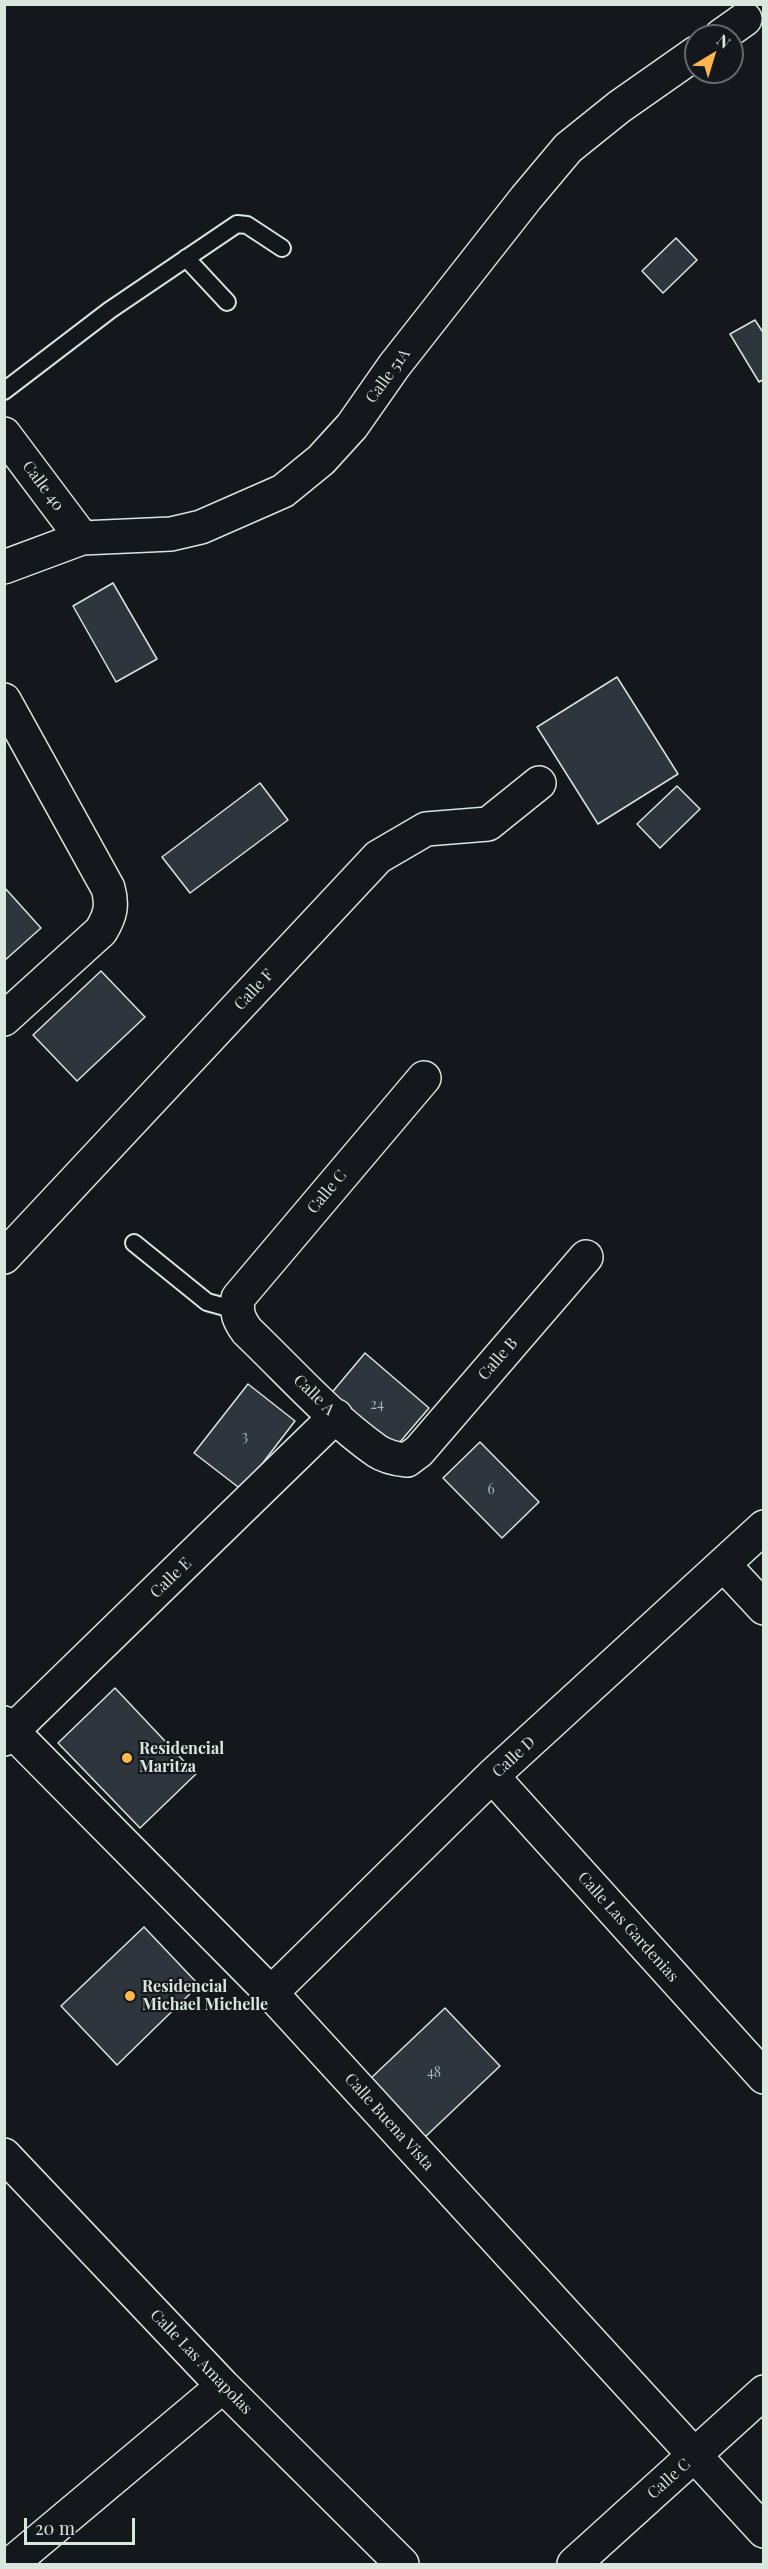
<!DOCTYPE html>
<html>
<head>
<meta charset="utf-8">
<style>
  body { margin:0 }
  #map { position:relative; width:768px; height:2569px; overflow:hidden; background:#14181c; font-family:"Playfair Display",serif }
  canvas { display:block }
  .frame { position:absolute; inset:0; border:6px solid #d8e6dc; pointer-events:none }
  .north { position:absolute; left:684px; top:24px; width:60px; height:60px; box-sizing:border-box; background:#14181c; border:2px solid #626a69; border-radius:50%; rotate:38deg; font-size:16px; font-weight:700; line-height:24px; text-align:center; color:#d8e6dc }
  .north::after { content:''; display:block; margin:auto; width:21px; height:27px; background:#ffb74d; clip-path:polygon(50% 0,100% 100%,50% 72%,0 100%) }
  .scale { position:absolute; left:24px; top:2518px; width:111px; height:27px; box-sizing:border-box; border:3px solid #d8e6dc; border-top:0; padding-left:8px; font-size:18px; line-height:21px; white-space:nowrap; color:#d8e6dc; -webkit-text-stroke:4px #14181c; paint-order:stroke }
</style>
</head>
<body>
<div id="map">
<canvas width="768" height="2569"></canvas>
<div class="frame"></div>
<div class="north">N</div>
<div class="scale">20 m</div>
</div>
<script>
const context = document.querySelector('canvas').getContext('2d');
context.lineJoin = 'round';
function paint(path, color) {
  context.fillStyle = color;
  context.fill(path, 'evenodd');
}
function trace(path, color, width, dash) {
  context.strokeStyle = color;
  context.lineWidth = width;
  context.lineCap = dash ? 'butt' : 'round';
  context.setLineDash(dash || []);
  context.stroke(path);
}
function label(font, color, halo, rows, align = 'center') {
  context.font = font + ' "Playfair Display",serif';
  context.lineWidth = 4.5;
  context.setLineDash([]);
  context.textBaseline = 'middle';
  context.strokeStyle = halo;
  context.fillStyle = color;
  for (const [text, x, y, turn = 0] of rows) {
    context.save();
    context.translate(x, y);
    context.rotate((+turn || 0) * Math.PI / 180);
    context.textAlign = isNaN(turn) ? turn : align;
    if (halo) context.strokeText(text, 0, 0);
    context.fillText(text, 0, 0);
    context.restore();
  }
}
const building = new Path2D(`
  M 676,238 L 697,260 L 663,293 L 642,271 Z
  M 755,320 L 764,334 L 764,379 L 759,382 L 730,334 Z
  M 113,583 L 157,659 L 116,682 L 73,606 Z
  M 617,677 L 678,774 L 598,824 L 537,727 Z
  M 260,783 L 288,820 L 190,893 L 162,857 Z
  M 677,786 L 700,809 L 660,848 L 637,824 Z
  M 4,887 L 41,928 L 4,961 Z
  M 101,971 L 145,1017 L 77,1081 L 33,1035 Z
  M 365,1353 L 429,1408 L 388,1456 L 324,1402 Z
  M 248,1384 L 295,1421 L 242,1490 L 194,1453 Z
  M 480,1442 L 539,1502 L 502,1538 L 443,1478 Z
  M 115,1688 L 196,1774 L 140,1828 L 58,1743 Z
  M 144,1927 L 199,1985 L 117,2065 L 61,2006 Z
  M 445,2008 L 500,2066 L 424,2138 L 369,2080 Z`);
const lane = new Path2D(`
  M 186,258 L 227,302
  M 4,391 L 110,310 L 237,224 L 247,225 L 282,248
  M 134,1243 L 207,1302 L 236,1310`);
const street = new Path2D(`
  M 721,36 L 745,19
  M 4,434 L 82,538
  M 4,567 L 82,538 L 171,534 L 201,527 L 283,491 L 321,460 L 352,426 L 394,366 L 526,198 L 568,148 L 619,107 L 696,53
  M 4,700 L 108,888 C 113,906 110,916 101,931 L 4,1019
  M 424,1078 L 238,1298 C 236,1313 239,1320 247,1331 C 289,1371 330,1418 377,1451 C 386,1457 396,1459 407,1460 L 419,1451 L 586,1257
  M 4,1257 L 378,857 L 426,829 L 488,824 L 539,783
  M 724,1565 L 764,1608
  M 4,1723 L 271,1993 L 764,2531
  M 4,1739 L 336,1416
  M 492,1776 L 764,2077
  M 271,1993 L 492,1776 L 764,1527
  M 4,2155 L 223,2386 L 402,2564
  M 11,2564 L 223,2386
  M 574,2564 L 764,2392`);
const markers = [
  [127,1758,6,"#ffb74d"],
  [130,1996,6,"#ffb74d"]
];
const numberNames = [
  ["24",377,1405],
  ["3",245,1437],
  ["6",491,1490],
  ["48",434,2073]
];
const streetNames = [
  ["Calle 51A",388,376,-54],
  ["Calle 40",43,486,53],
  ["Calle F",254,990,-47],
  ["Calle C",327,1192,-50],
  ["Calle B",498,1359,-49],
  ["Calle A",314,1395,44],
  ["Calle E",171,1578,-44],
  ["Calle D",514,1757,-43],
  ["Calle Las Gardenias",628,1927,48],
  ["Calle Buena Vista",389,2122,48],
  ["Calle Las Amapolas",201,2362,46],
  ["Calle C",669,2479,-42]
];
const poiNames = [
  ["Residencial",139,1749],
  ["Maritza",139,1767],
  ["Residencial",142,1987],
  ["Michael Michelle",142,2005]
];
paint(building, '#2c363c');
trace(building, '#d8e6dc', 1.5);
trace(lane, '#d8e6dc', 20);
trace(street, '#d8e6dc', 36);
trace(lane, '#14181c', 16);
trace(street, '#14181c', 33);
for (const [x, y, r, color] of markers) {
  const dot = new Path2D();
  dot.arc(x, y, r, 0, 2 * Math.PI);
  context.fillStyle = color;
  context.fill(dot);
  trace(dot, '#14181c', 2);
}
label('14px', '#adbab4', null, numberNames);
label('16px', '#d8e6dc', '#14181c', streetNames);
label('bold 16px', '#d8e6dc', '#14181c', poiNames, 'left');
</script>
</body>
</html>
